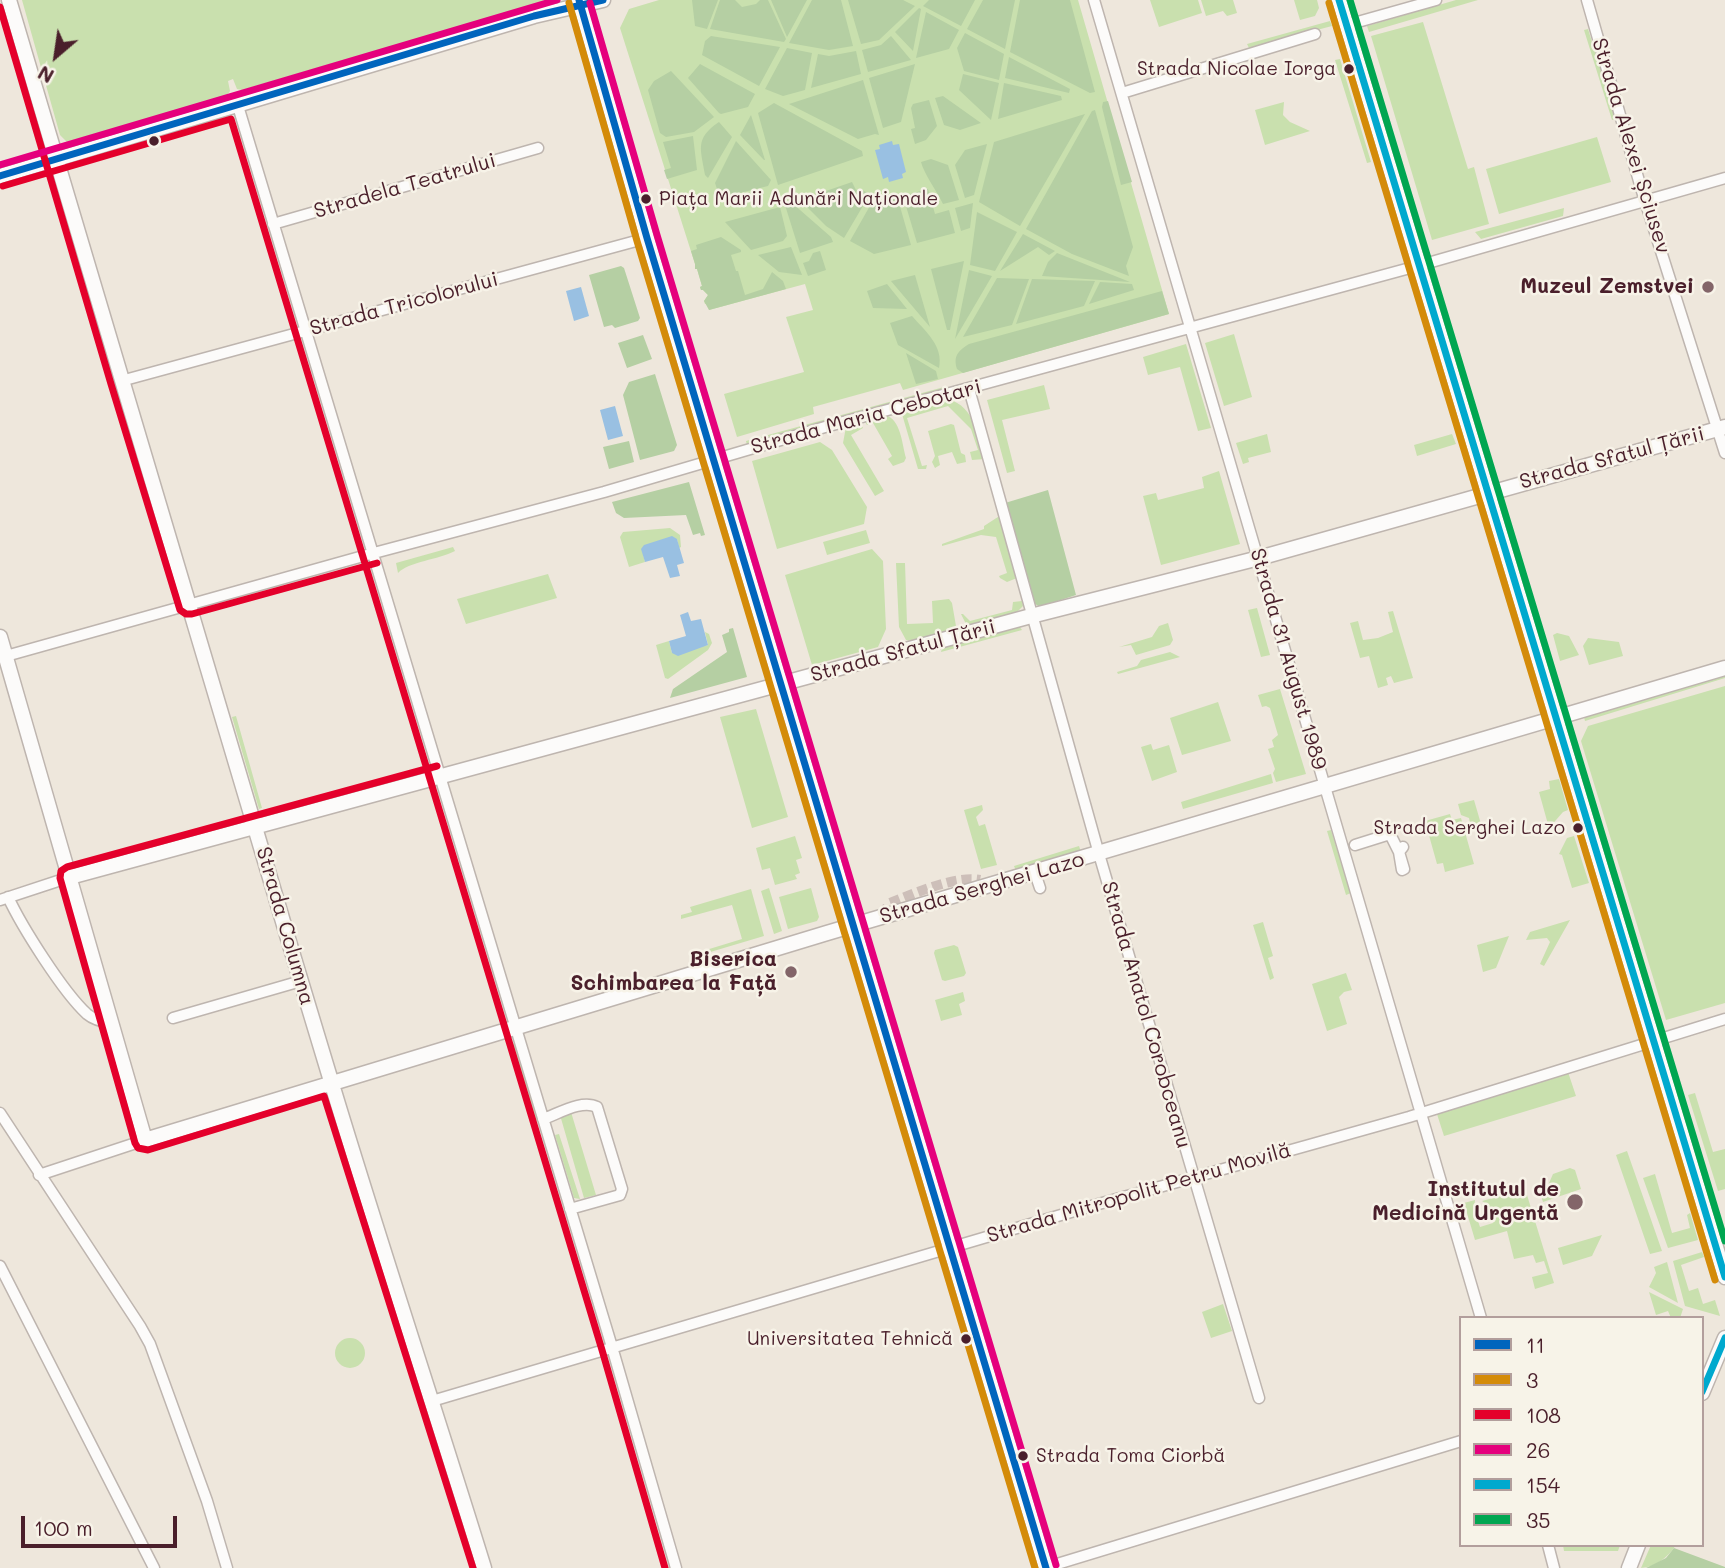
<!DOCTYPE html>
<html>
<head>
<meta charset="utf-8">
<style>
  body { margin:0 }
  #map { position:relative; width:1725px; height:1568px; overflow:hidden; background:#eee7dc; font-family:Mali,sans-serif }
  canvas { display:block }
  .legend { position:absolute; left:1459px; top:1316px; width:245px; height:231px; box-sizing:border-box; background:#f7f3e8; border:2px solid #b29e9c; margin:0; padding:9px 12px; list-style:none; font-size:21px; color:#4a1f2b }
  .legend li { display:flex; align-items:center; gap:14px; height:35px }
  .legend b { width:35px; border:2px solid #b29e9c }
  .north { position:absolute; left:21px; top:21px; width:70px; height:70px; -webkit-text-stroke:5px #f7f3e8; paint-order:stroke; rotate:209deg; font-size:19px; font-weight:700; line-height:28px; text-align:center; color:#4a1f2b }
  .north::after { content:''; display:block; margin:auto; width:24px; height:32px; background:#4a1f2b; clip-path:polygon(50% 0,100% 100%,50% 72%,0 100%) }
  .scale { position:absolute; left:21px; top:1516px; width:156px; height:32px; box-sizing:border-box; border:4px solid #4a1f2b; border-top:0; padding-left:9px; font-size:21px; line-height:24px; white-space:nowrap; color:#4a1f2b; -webkit-text-stroke:5px #f7f3e8; paint-order:stroke }
</style>
</head>
<body>
<div id="map">
<canvas width="1725" height="1568"></canvas>
<ul class="legend">
<li><b style="height:9px;background:#0065bd"></b>11</li>
<li><b style="height:9px;background:#d48b09"></b>3</li>
<li><b style="height:9px;background:#e4002b"></b>108</li>
<li><b style="height:9px;background:#e5007d"></b>26</li>
<li><b style="height:9px;background:#00a9ce"></b>154</li>
<li><b style="height:9px;background:#00a651"></b>35</li>
</ul>
<div class="north">N</div>
<div class="scale">100 m</div>
</div>
<script>
const context = document.querySelector('canvas').getContext('2d');
context.lineJoin = 'round';
function paint(path, color) {
  context.fillStyle = color;
  context.fill(path, 'evenodd');
}
function trace(path, color, width, dash) {
  context.strokeStyle = color;
  context.lineWidth = width;
  context.lineCap = dash ? 'butt' : 'round';
  context.setLineDash(dash || []);
  context.stroke(path);
}
function label(font, color, halo, rows, align = 'center') {
  context.font = font + ' Mali,sans-serif';
  context.lineWidth = 5;
  context.setLineDash([]);
  context.textBaseline = 'middle';
  context.strokeStyle = halo;
  context.fillStyle = color;
  for (const [text, x, y, turn = 0] of rows) {
    context.save();
    context.translate(x, y);
    context.rotate((+turn || 0) * Math.PI / 180);
    context.textAlign = isNaN(turn) ? turn : align;
    if (halo) context.strokeText(text, 0, 0);
    context.fillText(text, 0, 0);
    context.restore();
  }
}
const green = new Path2D(`
  M 22,0 L 549,0 L 242,90 L 237,89 L 233,79 L 228,81 L 230,91 L 227,95 L 67,142 L 60,135 Z
  M 659,0 L 1078,0 L 1169,314 L 903,390 L 900,383 L 813,407 L 814,414 L 737,437 L 724,394 L 804,372 L 786,317 L 813,310 L 805,284 L 709,310 L 708,304 L 705,304 L 704,301 L 708,295 L 703,290 L 701,290 L 700,287 L 702,286 L 697,269 L 695,269 L 695,264 L 620,28 L 629,9 Z
  M 1150,0 L 1198,0 L 1202,13 L 1159,27 Z
  M 1201,0 L 1233,0 L 1237,13 L 1227,16 L 1223,11 L 1206,16 Z
  M 1294,0 L 1317,0 L 1319,8 L 1315,16 L 1300,20 Z
  M 1456,0 L 1478,0 L 1369,32 L 1367,26 Z
  M 1330,21 L 1332,26 L 1249,48 L 1247,44 Z
  M 1423,22 L 1468,169 L 1474,167 L 1489,224 L 1432,240 L 1371,36 Z
  M 1588,29 L 1616,119 L 1612,120 L 1584,30 Z
  M 1340,59 L 1371,162 L 1367,163 L 1335,60 Z
  M 1284,102 L 1283,115 L 1290,122 L 1310,131 L 1265,145 L 1255,110 Z
  M 1597,137 L 1611,182 L 1499,214 L 1486,169 Z
  M 1564,208 L 1563,216 L 1481,239 L 1475,232 Z
  M 1234,334 L 1252,397 L 1224,406 L 1205,343 Z
  M 1186,344 L 1211,428 L 1198,431 L 1180,367 L 1148,375 L 1143,357 Z
  M 1044,385 L 1050,409 L 1002,420 L 1015,471 L 1007,473 L 987,400 Z
  M 944,387 L 945,390 L 747,445 L 746,441 Z
  M 942,398 C 974,402 977,433 985,459 L 972,460 L 970,452 L 978,450 L 971,429 L 948,406 L 907,418 L 922,466 L 927,465 L 926,469 L 918,469 L 902,414 L 904,410 Z
  M 885,415 C 901,419 902,444 906,458 L 904,462 L 893,466 L 888,459 L 892,456 L 873,423 L 867,425 L 864,420 Z
  M 859,421 L 863,428 L 851,435 L 884,491 L 875,496 L 843,443 L 846,427 Z
  M 951,424 L 954,425 L 961,453 L 965,455 L 966,462 L 957,464 L 952,452 L 938,456 L 940,465 L 935,468 L 932,462 L 935,456 L 928,431 Z
  M 1267,434 L 1271,452 L 1248,458 L 1249,462 L 1243,464 L 1236,443 Z
  M 1452,434 L 1456,444 L 1417,456 L 1414,445 Z
  M 820,442 L 832,450 L 867,507 L 864,524 L 777,549 L 752,461 Z
  M 1219,471 L 1240,544 L 1161,565 L 1143,496 L 1156,493 L 1158,500 L 1204,488 L 1202,477 Z
  M 1001,515 L 1017,578 L 1007,582 L 1000,578 L 999,576 L 1007,573 L 996,537 L 981,535 L 942,546 L 942,544 L 984,529 L 984,526 Z
  M 670,528 L 680,535 L 681,547 L 679,548 L 677,539 L 642,549 L 645,562 L 629,567 L 620,537 L 623,532 Z
  M 866,530 L 870,543 L 827,555 L 823,542 Z
  M 453,547 L 455,551 C 438,560 410,561 398,573 L 396,563 Z
  M 872,549 L 883,561 L 886,629 L 878,647 L 812,665 L 785,575 Z
  M 896,563 L 905,563 L 907,624 L 933,623 L 932,601 L 949,599 L 952,603 L 956,626 C 945,635 919,644 906,640 L 899,627 Z
  M 548,574 L 557,598 L 466,624 L 457,599 Z
  M 1022,601 L 1023,606 L 1015,614 L 973,625 L 966,624 L 961,614 L 963,614 L 970,621 L 1012,610 L 1013,602 Z
  M 1257,608 L 1270,655 L 1261,657 L 1248,610 Z
  M 1393,611 L 1413,678 L 1394,683 L 1391,676 L 1386,678 L 1388,685 L 1378,688 L 1369,656 L 1360,658 L 1350,623 L 1358,621 L 1363,640 L 1378,638 L 1393,632 L 1388,612 Z
  M 1168,623 L 1173,640 L 1170,645 L 1136,655 L 1131,645 L 1119,647 L 1152,637 L 1159,626 Z
  M 1019,626 L 1022,630 L 941,652 L 943,645 Z
  M 705,632 L 709,634 L 712,643 L 708,650 L 668,679 L 665,678 L 656,645 L 669,641 L 672,653 L 708,645 Z
  M 1557,633 L 1569,636 L 1579,655 L 1560,661 L 1553,635 Z
  M 1588,638 L 1619,642 L 1623,656 L 1589,665 L 1583,646 Z
  M 1170,652 L 1180,657 L 1118,674 L 1117,672 L 1137,666 L 1141,660 Z
  M 1725,673 L 1725,678 L 1585,721 L 1584,717 Z
  M 1725,686 L 1725,1003 L 1666,1020 L 1581,741 L 1588,726 Z
  M 1280,689 L 1306,774 L 1276,782 L 1273,773 L 1275,769 L 1268,749 L 1274,747 L 1272,740 L 1278,735 L 1270,708 L 1266,706 L 1262,707 L 1258,695 Z
  M 1218,702 L 1231,741 L 1182,755 L 1170,718 Z
  M 756,709 L 788,817 L 752,828 L 720,717 Z
  M 236,716 L 262,808 L 259,809 L 232,717 Z
  M 1151,744 L 1153,750 L 1169,745 L 1177,772 L 1152,781 L 1141,747 Z
  M 425,768 L 427,774 L 275,815 L 270,810 Z
  M 1271,774 L 1273,783 L 1183,809 L 1181,802 Z
  M 1559,779 L 1568,810 L 1563,812 L 1549,828 L 1539,792 L 1550,789 L 1549,781 Z
  M 1474,800 L 1481,824 L 1471,828 L 1469,818 L 1461,815 L 1458,804 Z
  M 982,805 L 983,810 L 976,817 L 979,826 L 985,824 L 997,865 L 981,869 L 964,810 Z
  M 1450,814 L 1452,820 L 1461,818 L 1474,864 L 1445,872 L 1443,863 L 1437,864 L 1425,821 Z
  M 1331,830 L 1351,893 L 1346,895 L 1327,831 Z
  M 795,836 L 802,858 L 796,860 L 800,873 L 795,875 L 797,879 L 775,885 L 770,868 L 762,870 L 756,848 Z
  M 1574,836 L 1589,883 L 1572,888 L 1562,855 L 1559,854 L 1567,838 Z
  M 1079,846 L 1081,852 L 1016,871 L 1014,866 Z
  M 769,888 L 782,931 L 774,934 L 761,891 Z
  M 811,888 L 819,917 L 817,921 L 788,929 L 779,897 Z
  M 751,889 L 764,936 L 707,953 L 706,950 L 742,939 L 732,905 L 681,919 L 681,915 L 692,912 L 690,907 Z
  M 1570,920 L 1544,966 L 1540,964 L 1550,942 L 1547,938 L 1526,940 L 1530,932 Z
  M 1263,922 L 1273,956 L 1268,958 L 1274,978 L 1270,980 L 1253,925 Z
  M 1509,936 L 1496,968 L 1483,972 L 1477,945 Z
  M 954,945 L 958,947 L 966,973 L 964,976 L 945,981 L 942,980 L 934,953 L 935,950 Z
  M 1346,973 L 1352,990 L 1344,992 L 1339,997 L 1347,1024 L 1327,1031 L 1312,984 Z
  M 963,992 L 965,1001 L 959,1004 L 962,1015 L 941,1021 L 935,1000 Z
  M 515,1043 L 538,1120 L 534,1121 L 511,1044 Z
  M 1568,1072 L 1576,1096 L 1444,1136 L 1436,1111 Z
  M 1695,1093 L 1713,1152 L 1725,1149 L 1725,1189 L 1718,1191 L 1688,1095 Z
  M 571,1112 L 596,1195 L 584,1198 L 560,1115 Z
  M 559,1134 L 580,1199 L 574,1198 L 555,1135 Z
  M 1627,1151 L 1662,1251 L 1650,1254 L 1616,1155 Z
  M 1570,1168 L 1575,1170 L 1581,1189 L 1543,1202 L 1542,1199 L 1553,1174 Z
  M 1655,1174 L 1672,1233 L 1690,1228 L 1687,1215 L 1690,1213 L 1698,1240 L 1668,1248 L 1643,1178 Z
  M 1514,1192 L 1516,1198 L 1527,1195 L 1554,1283 L 1535,1289 L 1532,1277 L 1548,1273 L 1544,1261 L 1536,1263 L 1533,1255 L 1514,1259 L 1507,1231 L 1475,1240 L 1464,1203 L 1475,1200 L 1474,1209 L 1480,1227 L 1493,1223 L 1488,1205 L 1482,1201 Z
  M 1602,1235 L 1592,1256 L 1563,1265 L 1558,1248 Z
  M 1702,1252 L 1704,1257 L 1681,1265 L 1689,1291 L 1698,1288 L 1703,1304 L 1715,1300 L 1720,1316 L 1685,1306 L 1673,1261 Z
  M 1667,1262 L 1678,1303 L 1649,1287 L 1656,1273 L 1654,1267 Z
  M 1649,1292 L 1683,1309 L 1680,1318 L 1671,1318 L 1668,1311 L 1656,1315 Z
  M 1223,1304 L 1232,1331 L 1211,1338 L 1202,1312 Z
  M335 1353a15 15 0 1 1 30 0a15 15 0 1 1-30 0Z
  M 1563,1545 L 1620,1545 L 1618,1551 L 1564,1551 Z
  M 1651,1545 L 1676,1545 C 1668,1557 1656,1567 1641,1568 Z`);
const forest = new Path2D(`
  M 692,0 L 718,0 L 707,29 L 695,26 Z
  M 720,0 L 735,0 L 742,7 L 756,4 L 760,0 L 768,0 L 786,39 L 784,42 L 710,29 Z
  M 771,0 L 807,0 L 787,37 Z
  M 812,0 L 841,0 L 853,46 L 829,50 L 789,43 Z
  M 848,0 L 903,0 L 915,6 L 879,40 L 861,44 Z
  M 929,0 L 975,0 L 961,26 L 923,6 Z
  M 983,0 L 1015,0 L 1005,49 L 967,29 Z
  M 1020,0 L 1070,0 L 1095,92 L 1090,93 L 1010,52 Z
  M 919,8 L 921,9 L 913,51 L 895,32 Z
  M 926,12 L 959,30 L 949,49 L 916,58 Z
  M 965,33 L 1004,54 L 999,80 L 964,71 L 957,48 Z
  M 711,36 L 780,47 L 759,86 L 702,55 L 705,41 Z
  M 891,36 L 911,60 L 868,72 L 862,50 L 881,45 Z
  M 787,48 L 812,53 L 805,90 L 783,96 L 765,89 Z
  M 856,51 L 861,74 L 811,88 L 818,54 L 829,56 Z
  M 1009,57 L 1070,89 L 1069,93 L 1005,78 Z
  M 700,64 L 755,94 L 748,107 L 721,114 L 719,113 L 688,78 Z
  M 915,64 L 901,122 L 883,128 L 869,78 Z
  M 671,71 L 714,117 L 694,132 L 666,137 L 660,133 L 648,90 L 654,81 Z
  M 963,74 L 999,83 L 991,120 L 959,90 Z
  M 863,80 L 879,135 L 875,134 L 858,139 L 789,104 Z
  M 1004,83 L 1061,96 L 1062,100 L 998,119 Z
  M 943,96 L 981,123 L 960,130 L 944,125 L 935,98 Z
  M 929,100 L 937,126 L 926,140 L 915,144 L 911,129 L 915,128 L 911,108 L 913,104 Z
  M 1108,101 L 1132,182 L 1121,185 L 1102,107 L 1103,102 Z
  M 774,103 L 862,151 L 863,156 L 778,185 L 758,113 Z
  M 1095,110 L 1133,247 L 1126,266 L 1129,276 L 1072,254 L 1026,229 L 1092,111 Z
  M 1085,114 L 1020,226 L 979,202 L 994,142 Z
  M 751,115 L 765,160 L 764,160 L 740,135 Z
  M 719,122 L 732,137 L 708,178 L 705,175 C 701,149 694,139 719,122 Z
  M 693,136 L 697,170 L 667,179 L 664,170 L 671,168 L 663,142 Z
  M 736,141 L 771,180 L 768,186 L 720,198 L 715,183 Z
  M 987,144 L 974,195 L 965,198 L 955,165 L 965,150 Z
  M 931,159 L 948,165 L 959,200 L 943,204 C 937,191 924,174 921,162 Z
  M 852,182 L 856,190 L 860,189 L 870,194 L 844,238 L 826,226 L 800,200 Z
  M 928,189 L 935,214 L 949,210 L 955,233 L 917,243 L 903,196 Z
  M 897,196 L 911,245 L 874,254 L 850,241 L 871,204 Z
  M 792,203 L 831,237 L 833,242 L 800,253 L 785,205 Z
  M 973,203 L 970,228 L 961,231 L 955,208 Z
  M 780,207 L 787,236 L 783,241 L 751,250 L 725,222 Z
  M 977,212 L 1017,232 L 995,271 L 970,265 Z
  M 1023,234 L 1055,251 L 1049,255 L 1038,247 L 1000,271 Z
  M 721,237 L 741,250 L 741,252 L 731,255 L 736,271 L 738,271 L 745,295 L 763,289 L 772,272 L 783,281 L 786,289 L 709,310 L 704,301 L 708,295 L 703,290 L 701,290 L 700,287 L 702,286 L 697,269 L 695,269 L 695,264 L 691,251 L 697,249 L 696,245 Z
  M 791,247 L 802,275 L 779,272 L 758,255 Z
  M 820,251 L 826,270 L 808,276 L 803,263 L 809,261 L 813,253 Z
  M 1057,253 L 1130,282 L 1042,276 L 1048,262 Z
  M 964,261 L 950,330 L 947,330 L 931,269 Z
  M 621,266 L 624,268 L 640,318 L 638,321 L 615,328 L 612,325 L 604,327 L 589,275 Z
  M 969,270 L 992,276 L 955,339 Z
  M 915,275 L 930,327 L 891,281 Z
  M 997,278 L 1029,279 L 1012,325 L 963,337 Z
  M 1032,279 L 1095,281 L 1084,306 L 1016,324 Z
  M 1100,282 L 1132,284 L 1134,290 L 1089,304 Z
  M 887,284 L 907,309 L 873,308 L 867,291 Z
  M 1162,291 L 1169,314 L 963,373 L 957,369 C 953,356 958,351 969,344 Z
  M 912,316 C 925,331 944,346 939,368 L 898,345 L 890,323 Z
  M 643,335 L 652,359 L 627,368 L 618,343 Z
  M 906,353 L 936,371 L 938,379 L 916,384 Z
  M 655,374 L 677,445 L 674,451 L 640,460 L 623,395 L 629,382 Z
  M 629,441 L 634,462 L 609,469 L 603,447 Z
  M 689,482 L 705,535 L 701,536 L 700,533 L 693,535 L 686,515 L 624,518 L 616,513 L 612,502 Z
  M 1048,490 L 1076,595 L 1040,607 L 1032,602 L 1005,503 Z
  M 733,628 L 747,677 L 670,698 L 673,689 L 727,652 L 722,635 L 729,632 L 729,629 Z
  M 1674,1548 L 1725,1567 L 1725,1568 L 1646,1568 L 1666,1558 Z`);
const water = new Path2D(`
  M 892,141 L 893,145 L 899,144 L 906,172 L 902,174 L 903,178 L 889,182 L 888,177 L 883,179 L 875,150 L 880,149 L 879,145 Z
  M 581,287 L 589,316 L 574,321 L 566,291 Z
  M 615,406 L 623,436 L 608,440 L 600,410 Z
  M 672,536 L 677,539 L 684,563 L 677,565 L 680,576 L 670,578 L 663,557 L 645,562 L 641,549 L 644,545 Z
  M 688,612 L 691,621 L 701,619 L 708,645 L 678,656 L 672,653 L 669,641 L 686,636 L 680,615 Z`);
const minorTunnel = new Path2D(`
  M 886,916 L 885,910 L 890,903 C 913,894 956,875 980,880`);
const minor = new Path2D(`
  M 1094,0 L 1481,1318
  M 1587,0 L 1641,188 L 1725,453
  M 1347,25 L 1436,0
  M 1122,93 L 1315,34
  M 238,106 L 612,1347 L 676,1568
  M 273,224 L 538,148
  M 121,381 L 647,238
  M 969,389 L 1099,854 L 1259,1398
  M 6,656 L 374,553 L 604,492 L 825,427 L 1421,265 L 1725,178
  M 1355,845 L 1390,834 L 1399,852 L 1402,870 L 1404,869 L 1399,852 L 1403,847
  M 1035,873 L 1040,888
  M 8,897 C 22,927 63,992 87,1014 C 94,1020 103,1022 112,1023
  M 0,900 L 70,877
  M 173,1018 L 301,981
  M 0,1113 L 140,1326 L 150,1344 L 207,1501 L 227,1568
  M 543,1119 C 558,1114 582,1099 597,1107 L 622,1189 L 620,1195 L 570,1209
  M 39,1175 L 145,1140
  M 0,1266 L 154,1568
  M 432,1401 L 1088,1207 L 1409,1117 L 1725,1019
  M 1548,1545 L 1554,1568
  M 1044,1568 L 1461,1441`);
const major = new Path2D(`
  M 9,0 C 116,360 222,721 331,1081 C 380,1244 434,1406 484,1568
  M 579,0 L 647,238 L 1046,1568
  M 1339,0 L 1725,1277
  M 0,176 L 534,16 L 603,0
  M 0,637 L 145,1140 L 827,933 L 1725,668
  M 70,877 L 1031,616 L 1259,558 L 1725,427
  M 1702,1393 L 1725,1338
  M 1629,1568 L 1638,1545`);
const bus1 = new Path2D(`
  M 579,0 L 647,238 L 1046,1568
  M 0,176 L 534,16 L 603,0`);
const bus2 = new Path2D(`
  M 569,3 L 637,241 L 1035,1568
  M 1329,3 L 1715,1280`);
const bus3 = new Path2D(`
  M 0,7 L 111,384 L 180,610 L 186,614 L 192,614 L 377,563
  M 3,186 L 231,119 L 602,1350 L 665,1568
  M 437,766 L 67,867 L 61,871 L 60,878 L 135,1143 L 138,1148 L 148,1150 L 324,1096 L 473,1568`);
const bus4 = new Path2D(`
  M 590,3 L 657,235 L 1056,1565
  M 0,165 L 557,0`);
const bus5 = new Path2D(`
  M 1339,0 L 1725,1277
  M 1702,1392 L 1725,1338`);
const bus6 = new Path2D(`
  M 1350,0 L 1725,1241`);
const markers = [
  [1349,69,6,"#4a1f2b"],
  [154,141,6,"#4a1f2b"],
  [646,199,6,"#4a1f2b"],
  [1708,287,7,"#836569"],
  [1578,828,6,"#4a1f2b"],
  [791,972,7,"#836569"],
  [1575,1202,9,"#836569"],
  [966,1339,6,"#4a1f2b"],
  [1023,1456,6,"#4a1f2b"]
];
const busNames = [
  ["Strada Nicolae Iorga",1336,69],
  ["Piața Marii Adunări Naționale",659,199,"left"],
  ["Strada Serghei Lazo",1565,828],
  ["Universitatea Tehnică",953,1339],
  ["Strada Toma Ciorbă",1036,1456,"left"]
];
const streetNames = [
  ["Strada Alexei Șciusev",1631,146,73],
  ["Stradela Teatrului",405,186,-16],
  ["Strada Tricolorului",404,304,-15],
  ["Strada Maria Cebotari",866,417,-15],
  ["Strada Sfatul Țării",1612,458,-15],
  ["Strada Sfatul Țării",903,651,-15],
  ["Strada 31 August 1989",1288,659,74],
  ["Strada Serghei Lazo",982,888,-16],
  ["Strada Columna",285,926,74],
  ["Strada Anatol Corobceanu",1146,1015,74],
  ["Strada Mitropolit Petru Movilă",1139,1193,-16]
];
const poiNames = [
  ["Muzeul Zemstvei",1694,287],
  ["Biserica",777,960],
  ["Schimbarea la Față",777,984],
  ["Institutul de",1559,1190],
  ["Medicină Urgentă",1559,1214]
];
paint(green, '#c9e0ae');
paint(forest, '#b5cfa3');
paint(water, '#99c0e2');
trace(minorTunnel, '#cdbfb9', 10, [10, 5]);
trace(minor, '#beb5af', 13);
trace(major, '#beb5af', 17);
trace(minor, '#fcfbfa', 10);
trace(major, '#fcfbfa', 14);
trace(bus1, '#0065bd', 7);
trace(bus2, '#d48b09', 7);
trace(bus3, '#e4002b', 7);
trace(bus4, '#e5007d', 7);
trace(bus5, '#00a9ce', 7);
trace(bus6, '#00a651', 7);
for (const [x, y, r, color] of markers) {
  const dot = new Path2D();
  dot.arc(x, y, r, 0, 2 * Math.PI);
  context.fillStyle = color;
  context.fill(dot);
  trace(dot, '#f7f3e8', 2.5);
}
label('19px', '#4a1f2b', '#f7f3e8', busNames, 'right');
label('21px', '#4a1f2b', '#f7f3e8', streetNames);
label('bold 21px', '#4a1f2b', '#f7f3e8', poiNames, 'right');
</script>
</body>
</html>
